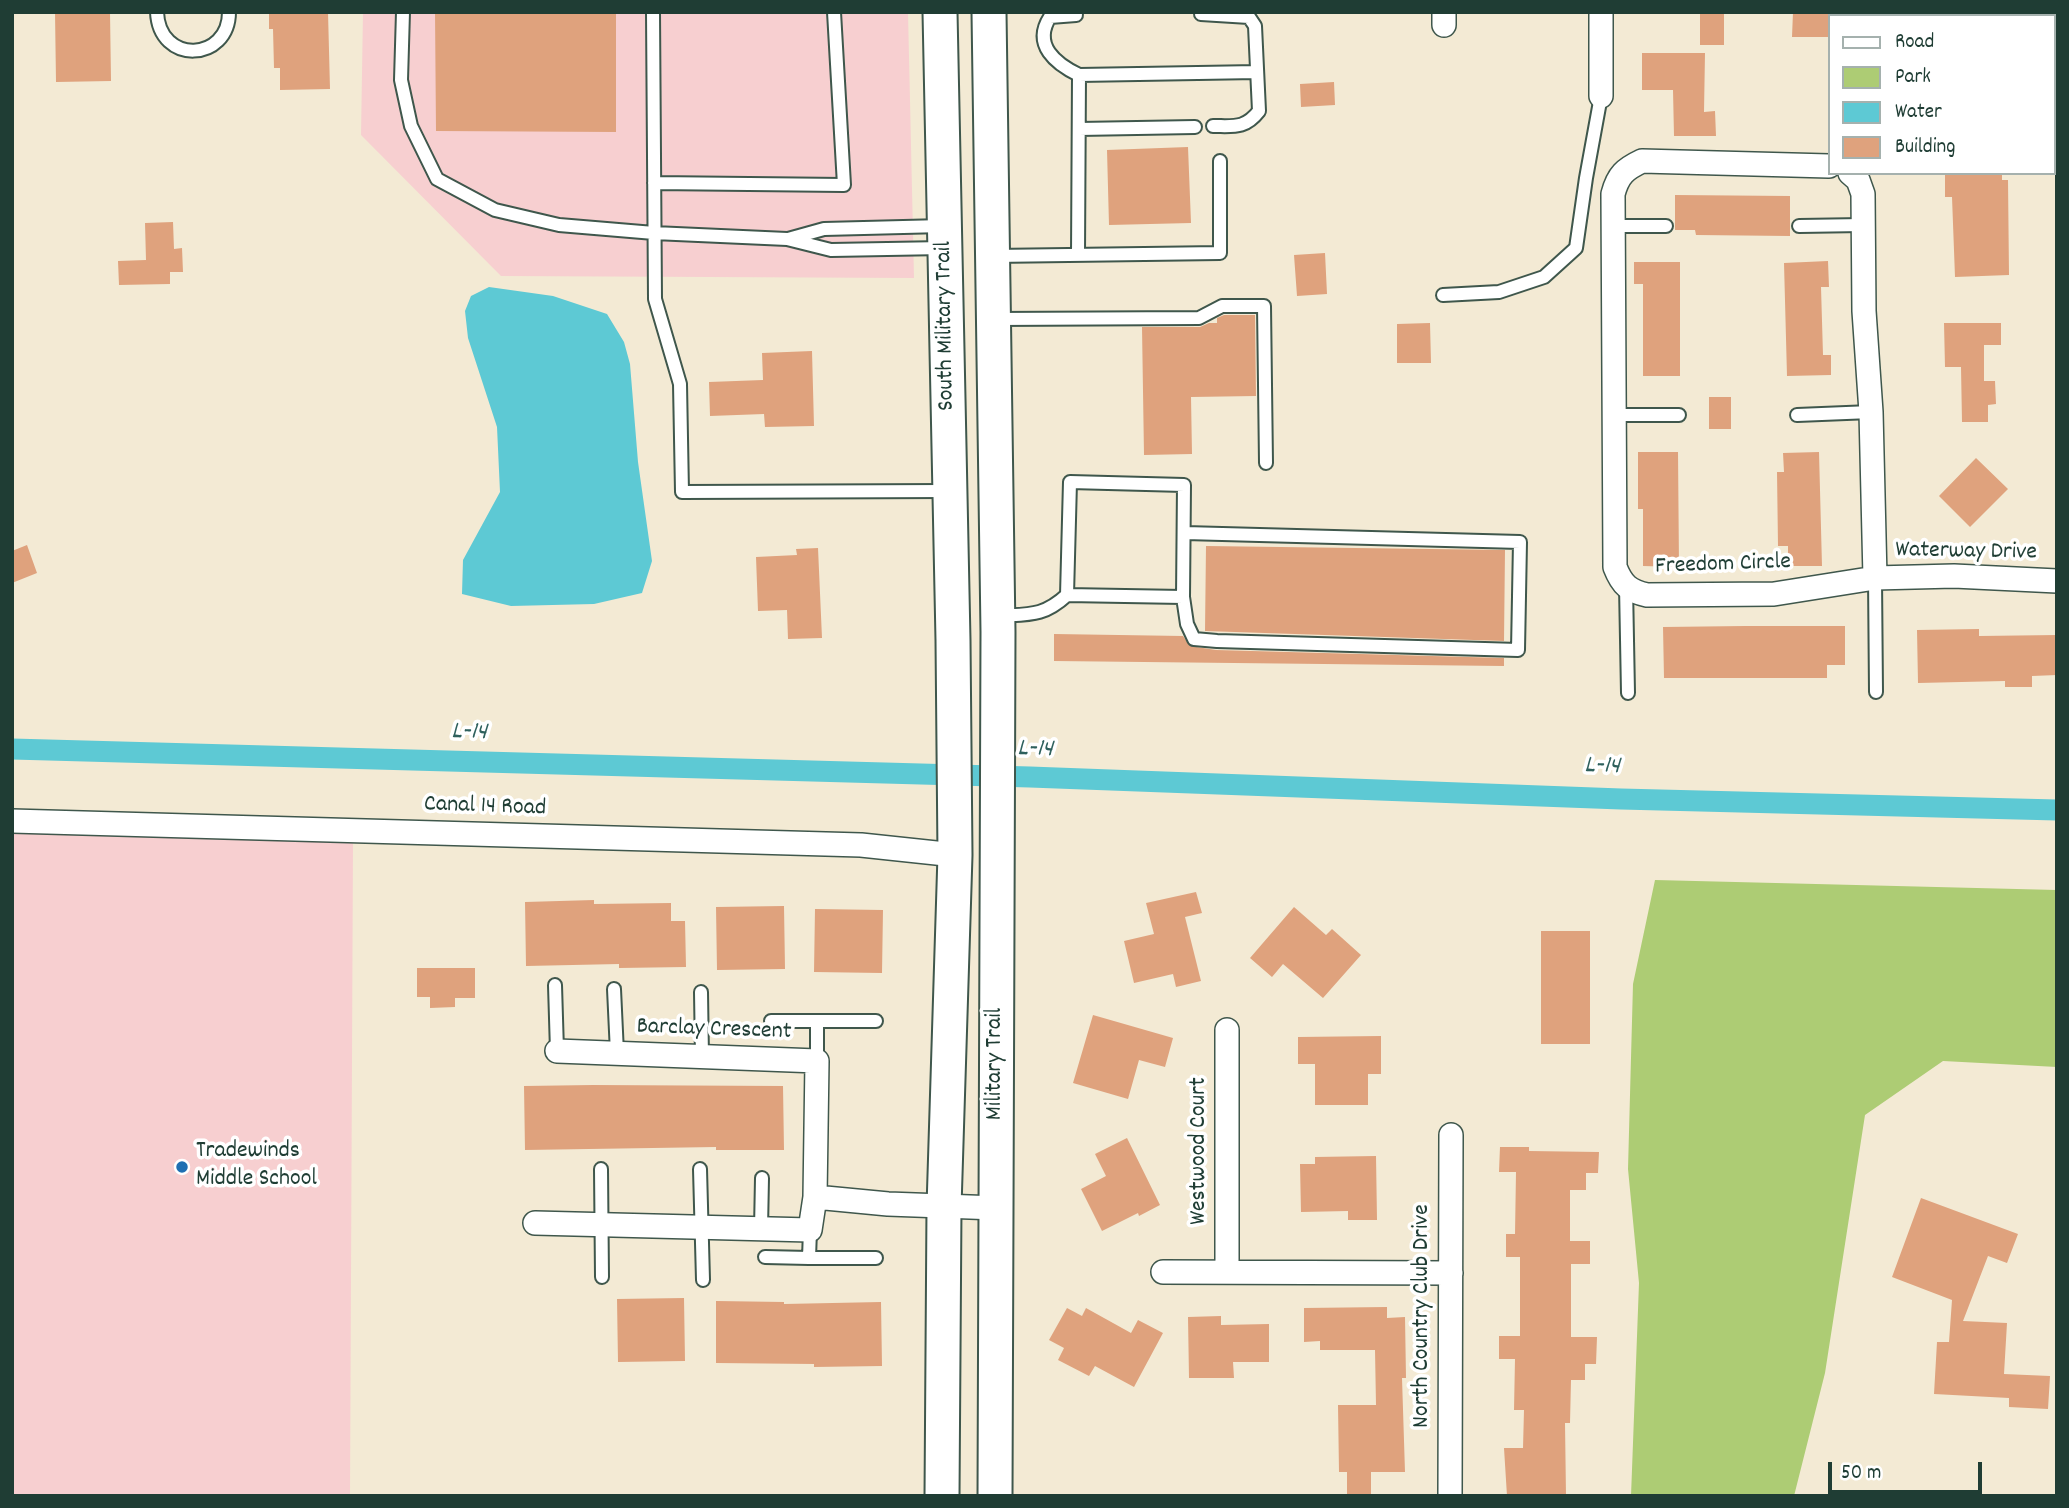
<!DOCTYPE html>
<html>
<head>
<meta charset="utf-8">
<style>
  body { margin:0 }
  #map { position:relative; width:2069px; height:1508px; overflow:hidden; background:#f3ead4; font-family:Dekko,sans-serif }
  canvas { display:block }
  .frame { position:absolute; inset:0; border:14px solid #1f3d34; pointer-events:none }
  .legend { position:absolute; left:1828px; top:14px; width:228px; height:161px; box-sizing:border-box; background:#fff; border:2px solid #a5b1ae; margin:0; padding:9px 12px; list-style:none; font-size:21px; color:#1f3d34 }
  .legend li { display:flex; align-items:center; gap:14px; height:35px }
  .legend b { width:35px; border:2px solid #a5b1ae }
  .scale { position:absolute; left:1828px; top:1462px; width:154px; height:32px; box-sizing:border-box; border:4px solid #1f3d34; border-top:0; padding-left:9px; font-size:21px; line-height:24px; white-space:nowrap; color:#1f3d34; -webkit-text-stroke:5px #fff; paint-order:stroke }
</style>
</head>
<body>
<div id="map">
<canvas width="2069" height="1508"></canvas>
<div class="frame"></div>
<ul class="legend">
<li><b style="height:9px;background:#fff"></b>Road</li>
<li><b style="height:19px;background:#adcc74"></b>Park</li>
<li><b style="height:19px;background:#5dc9d4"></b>Water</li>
<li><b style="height:19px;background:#dfa27d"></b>Building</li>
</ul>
<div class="scale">50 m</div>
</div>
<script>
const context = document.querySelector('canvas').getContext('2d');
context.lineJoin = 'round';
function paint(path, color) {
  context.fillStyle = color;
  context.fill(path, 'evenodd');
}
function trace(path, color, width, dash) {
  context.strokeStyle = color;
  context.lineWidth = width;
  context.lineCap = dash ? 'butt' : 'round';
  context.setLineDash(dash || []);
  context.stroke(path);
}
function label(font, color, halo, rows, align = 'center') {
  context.font = font + ' Dekko,sans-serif';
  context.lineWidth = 7;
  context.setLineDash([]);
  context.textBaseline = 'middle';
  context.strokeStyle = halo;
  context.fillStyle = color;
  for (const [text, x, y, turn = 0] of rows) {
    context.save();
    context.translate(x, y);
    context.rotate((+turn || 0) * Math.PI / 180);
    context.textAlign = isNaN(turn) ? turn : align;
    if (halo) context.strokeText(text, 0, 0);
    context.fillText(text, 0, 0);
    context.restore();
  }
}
const built = new Path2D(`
  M 363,12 L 908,12 L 914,278 L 501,276 L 361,135 Z
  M 12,830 L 353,839 L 350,1496 L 12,1496 Z`);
const green = new Path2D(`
  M 1655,880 L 2057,890 L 2057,1067 L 1943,1061 L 1865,1115 L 1825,1373 L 1794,1496 L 1631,1496 L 1639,1283 L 1628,1169 L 1633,984 Z`);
const water = new Path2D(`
  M 489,287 L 553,296 L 607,314 L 624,342 L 630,364 L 638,462 L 652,561 L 642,593 L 594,604 L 511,606 L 462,594 L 463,560 L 500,492 L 497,427 L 468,338 L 465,311 L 471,296 Z`);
const canal = new Path2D(`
  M 12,749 L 1030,777 L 1621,799 L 2057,810`);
const building = new Path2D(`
  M 55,12 L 110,12 L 111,81 L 56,82 Z
  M 269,12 L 328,12 L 330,89 L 280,90 L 280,68 L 274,68 L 273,29 L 269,29 Z
  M 435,12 L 616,12 L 616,132 L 436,131 Z
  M 1700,12 L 1724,12 L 1724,45 L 1700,45 Z
  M 1793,12 L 1829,12 L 1828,37 L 1792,37 Z
  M 1642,53 L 1705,53 L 1704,112 L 1715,111 L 1716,136 L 1674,136 L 1673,90 L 1642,90 Z
  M 1334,82 L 1335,105 L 1301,107 L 1300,84 Z
  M 1188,147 L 1191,223 L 1109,225 L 1107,150 Z
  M 1945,173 L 2002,173 L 2002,180 L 2008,180 L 2009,275 L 1955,277 L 1952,197 L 1945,197 Z
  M 1675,195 L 1790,196 L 1790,236 L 1696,235 L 1695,230 L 1675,230 Z
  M 173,222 L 174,249 L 182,248 L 183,272 L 170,272 L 170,284 L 119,285 L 118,261 L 146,260 L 145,223 Z
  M 1325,253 L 1327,294 L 1297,296 L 1294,255 Z
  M 1828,261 L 1829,287 L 1821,287 L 1823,355 L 1831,355 L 1831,375 L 1787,376 L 1784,263 Z
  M 1634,262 L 1680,262 L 1680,376 L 1643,376 L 1643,284 L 1634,284 Z
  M 1224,315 L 1255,315 L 1256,396 L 1191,397 L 1192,454 L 1144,455 L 1142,327 L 1200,327 L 1209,323 L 1217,323 L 1217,318 Z
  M 1430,323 L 1431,363 L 1397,363 L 1397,324 Z
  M 1944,323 L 2001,323 L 2001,345 L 1984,345 L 1984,381 L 1995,381 L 1996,404 L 1988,405 L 1988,422 L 1962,422 L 1961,367 L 1945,367 Z
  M 812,351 L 814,426 L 765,427 L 764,414 L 710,416 L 709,382 L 763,380 L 762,353 Z
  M 1709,397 L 1731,397 L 1731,429 L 1709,429 Z
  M 1638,452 L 1678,452 L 1679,567 L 1643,566 L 1643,509 L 1638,509 Z
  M 1819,452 L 1822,566 L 1788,566 L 1788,546 L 1778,546 L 1777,472 L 1784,472 L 1783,453 Z
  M 1976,458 L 2008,489 L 1970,527 L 1939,496 Z
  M 27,545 L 37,573 L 12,583 L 12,551 Z
  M 1206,546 L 1505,550 L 1504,641 L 1205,631 Z
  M 818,548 L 822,638 L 788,639 L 787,610 L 758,611 L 756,557 L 797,555 L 796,549 Z
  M 1745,626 L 1845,626 L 1845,665 L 1827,665 L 1827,678 L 1664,678 L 1663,627 Z
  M 1979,629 L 1979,636 L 2057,635 L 2057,675 L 2032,676 L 2032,687 L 2005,687 L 2005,681 L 1918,683 L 1917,630 Z
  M 1054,634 L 1183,636 L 1190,646 L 1216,650 L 1504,658 L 1504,666 L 1054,661 Z
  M 1196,892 L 1202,913 L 1185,917 L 1201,981 L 1176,987 L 1173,974 L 1134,983 L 1124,941 L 1154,934 L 1146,903 Z
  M 594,900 L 594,904 L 671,903 L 671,921 L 685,921 L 686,967 L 619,968 L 619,964 L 526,966 L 525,902 Z
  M 784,906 L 785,969 L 717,970 L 716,907 Z
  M 1294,907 L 1326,935 L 1332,929 L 1361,955 L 1323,998 L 1283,964 L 1272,977 L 1250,958 Z
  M 815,909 L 883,910 L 882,973 L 814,972 Z
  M 1541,931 L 1590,931 L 1590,1044 L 1541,1044 Z
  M 417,968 L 475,968 L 475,998 L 455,998 L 455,1007 L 430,1008 L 430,997 L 417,997 Z
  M 1093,1015 L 1173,1038 L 1165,1067 L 1139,1060 L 1128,1099 L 1073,1083 Z
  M 1381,1036 L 1381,1074 L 1368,1074 L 1368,1105 L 1315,1105 L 1315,1064 L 1298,1064 L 1298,1037 Z
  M 593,1085 L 783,1086 L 784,1150 L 716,1150 L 716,1147 L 525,1150 L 524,1086 Z
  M 1127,1138 L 1160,1205 L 1139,1216 L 1138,1213 L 1102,1231 L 1081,1189 L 1106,1176 L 1095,1154 Z
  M 1500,1147 L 1529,1147 L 1529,1151 L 1599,1152 L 1598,1173 L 1586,1173 L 1586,1190 L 1570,1190 L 1570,1241 L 1590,1241 L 1590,1264 L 1571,1264 L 1571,1337 L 1597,1337 L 1596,1364 L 1585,1364 L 1585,1380 L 1571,1380 L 1570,1423 L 1565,1423 L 1566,1496 L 1507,1496 L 1504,1448 L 1523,1448 L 1524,1410 L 1514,1410 L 1515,1359 L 1499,1359 L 1499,1336 L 1520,1336 L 1520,1257 L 1506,1257 L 1506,1234 L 1515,1234 L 1516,1172 L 1499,1172 Z
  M 1376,1156 L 1377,1220 L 1348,1220 L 1348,1211 L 1301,1212 L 1300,1164 L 1315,1164 L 1315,1157 Z
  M 1921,1198 L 2018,1234 L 2007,1263 L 1988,1256 L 1963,1321 L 2007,1323 L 2004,1374 L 2050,1376 L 2048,1409 L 2009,1407 L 2009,1398 L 1934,1394 L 1937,1342 L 1949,1342 L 1952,1300 L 1892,1277 Z
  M 684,1298 L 685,1361 L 618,1362 L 617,1299 Z
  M 716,1301 L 784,1302 L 784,1304 L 881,1302 L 882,1366 L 814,1367 L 814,1364 L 716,1363 Z
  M 1387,1307 L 1387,1318 L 1405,1317 L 1406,1378 L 1402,1378 L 1405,1472 L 1371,1472 L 1371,1496 L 1347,1496 L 1347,1472 L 1339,1472 L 1338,1405 L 1376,1405 L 1375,1350 L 1320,1350 L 1320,1341 L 1304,1342 L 1304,1308 Z
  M 1067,1308 L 1082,1316 L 1086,1308 L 1131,1333 L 1138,1320 L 1163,1333 L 1134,1387 L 1095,1366 L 1089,1376 L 1058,1360 L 1064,1348 L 1049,1340 Z
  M 1221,1316 L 1221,1325 L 1269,1324 L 1269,1362 L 1233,1362 L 1234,1378 L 1189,1378 L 1188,1317 Z`);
const lane = new Path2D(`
  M 157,12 C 159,65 229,62 229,12
  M 403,12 L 401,80 L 411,126 L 437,179 L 495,210 L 559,225 L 654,233 L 787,239 L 831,250 L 944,248
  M 653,12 L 655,299 L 680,384 L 682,492 L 948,491
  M 1201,14 L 1249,17 L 1255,26 L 1259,111 C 1245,129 1234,126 1213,126
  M 1076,15 L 1050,17 C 1032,45 1056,64 1079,75
  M 1079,129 L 1195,127
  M 654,183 L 844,185 L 834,12
  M 1614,226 L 1666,226
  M 1799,226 L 1863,225
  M 788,239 L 824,229 L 943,226
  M 1078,255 L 1079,75 L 1257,72
  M 993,256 L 1220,253 L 1220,161
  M 1443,295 L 1499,292 L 1544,277 L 1576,248 L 1586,178 L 1601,96
  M 994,319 L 1199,318 L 1222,306 L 1264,306 L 1266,463
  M 1614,415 L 1679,415
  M 1797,415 L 1871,412
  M 1875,578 L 1876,692
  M 1626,586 L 1628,693
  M 1067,595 L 1183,597
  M 998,616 C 1029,614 1043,617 1067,595 L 1070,482 L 1184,485 L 1183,597 L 1187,624 L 1194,639 L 1217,641 L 1518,650 L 1520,542 L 1185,533
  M 555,985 L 557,1051
  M 614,989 L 617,1053
  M 701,992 L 702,1057
  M 771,1021 L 876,1021
  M 817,1061 L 817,1021
  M 601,1169 L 602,1277
  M 700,1169 L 703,1280
  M 761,1229 L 762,1178
  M 810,1230 L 809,1258 L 876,1258
  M 765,1257 L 809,1258`);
const street = new Path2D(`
  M 1444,12 L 1444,25
  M 1601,12 L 1601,96
  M 1889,12 L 1889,16
  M 1829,166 L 1642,161 C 1625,169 1618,175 1613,194 L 1615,567 C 1622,585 1629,591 1647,595 L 1774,594 L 1875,578 L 1871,412 L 1864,311 L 1863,194 L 1858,180 L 1850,173
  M 1875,578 L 1954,576 L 2057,581
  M 12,821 L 861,845 L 955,855
  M 815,1197 L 888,1204 L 997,1208
  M 535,1223 L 810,1230 L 815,1197 L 817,1061 L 557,1051
  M 1163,1272 L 1451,1273
  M 1227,1272 L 1227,1030
  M 1450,1496 L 1451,1135`);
const secondary = new Path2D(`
  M 940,12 L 953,640 L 955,855 L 944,1207 L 942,1496
  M 989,12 L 998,632 L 995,1496`);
const markers = [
  [182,1167,7,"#1f6fb2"]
];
const streetNames = [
  ["South Military Trail",947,326,-91],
  ["Waterway Drive",1966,553,1],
  ["Freedom Circle",1723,566,-2],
  ["Canal 14 Road",485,808,2],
  ["Barclay Crescent",714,1031,2],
  ["Military Trail",997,1064,-90],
  ["Westwood Court",1201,1151,-90],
  ["North Country Club Drive",1424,1316,-90]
];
const poiNames = [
  ["Tradewinds",196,1153],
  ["Middle School",196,1181]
];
const waterNames = [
  ["L-14",469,734,2],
  ["L-14",1035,751,2],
  ["L-14",1602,768,2]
];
paint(built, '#f7cfd0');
paint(green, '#adcc74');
paint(water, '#5dc9d4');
trace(canal, '#5dc9d4', 21);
paint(building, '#dfa27d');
trace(lane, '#3f574c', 16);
trace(street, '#3f574c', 26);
trace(secondary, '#3f574c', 37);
trace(lane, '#fff', 12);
trace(street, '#fff', 23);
trace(secondary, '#fff', 33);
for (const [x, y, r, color] of markers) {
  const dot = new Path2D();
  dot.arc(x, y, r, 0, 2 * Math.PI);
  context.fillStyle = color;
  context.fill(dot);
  trace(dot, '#fff', 2.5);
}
label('24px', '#1f3d34', '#fff', streetNames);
label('24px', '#1f3d34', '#fff', poiNames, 'left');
label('italic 26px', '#2e605c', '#fff', waterNames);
</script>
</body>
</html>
